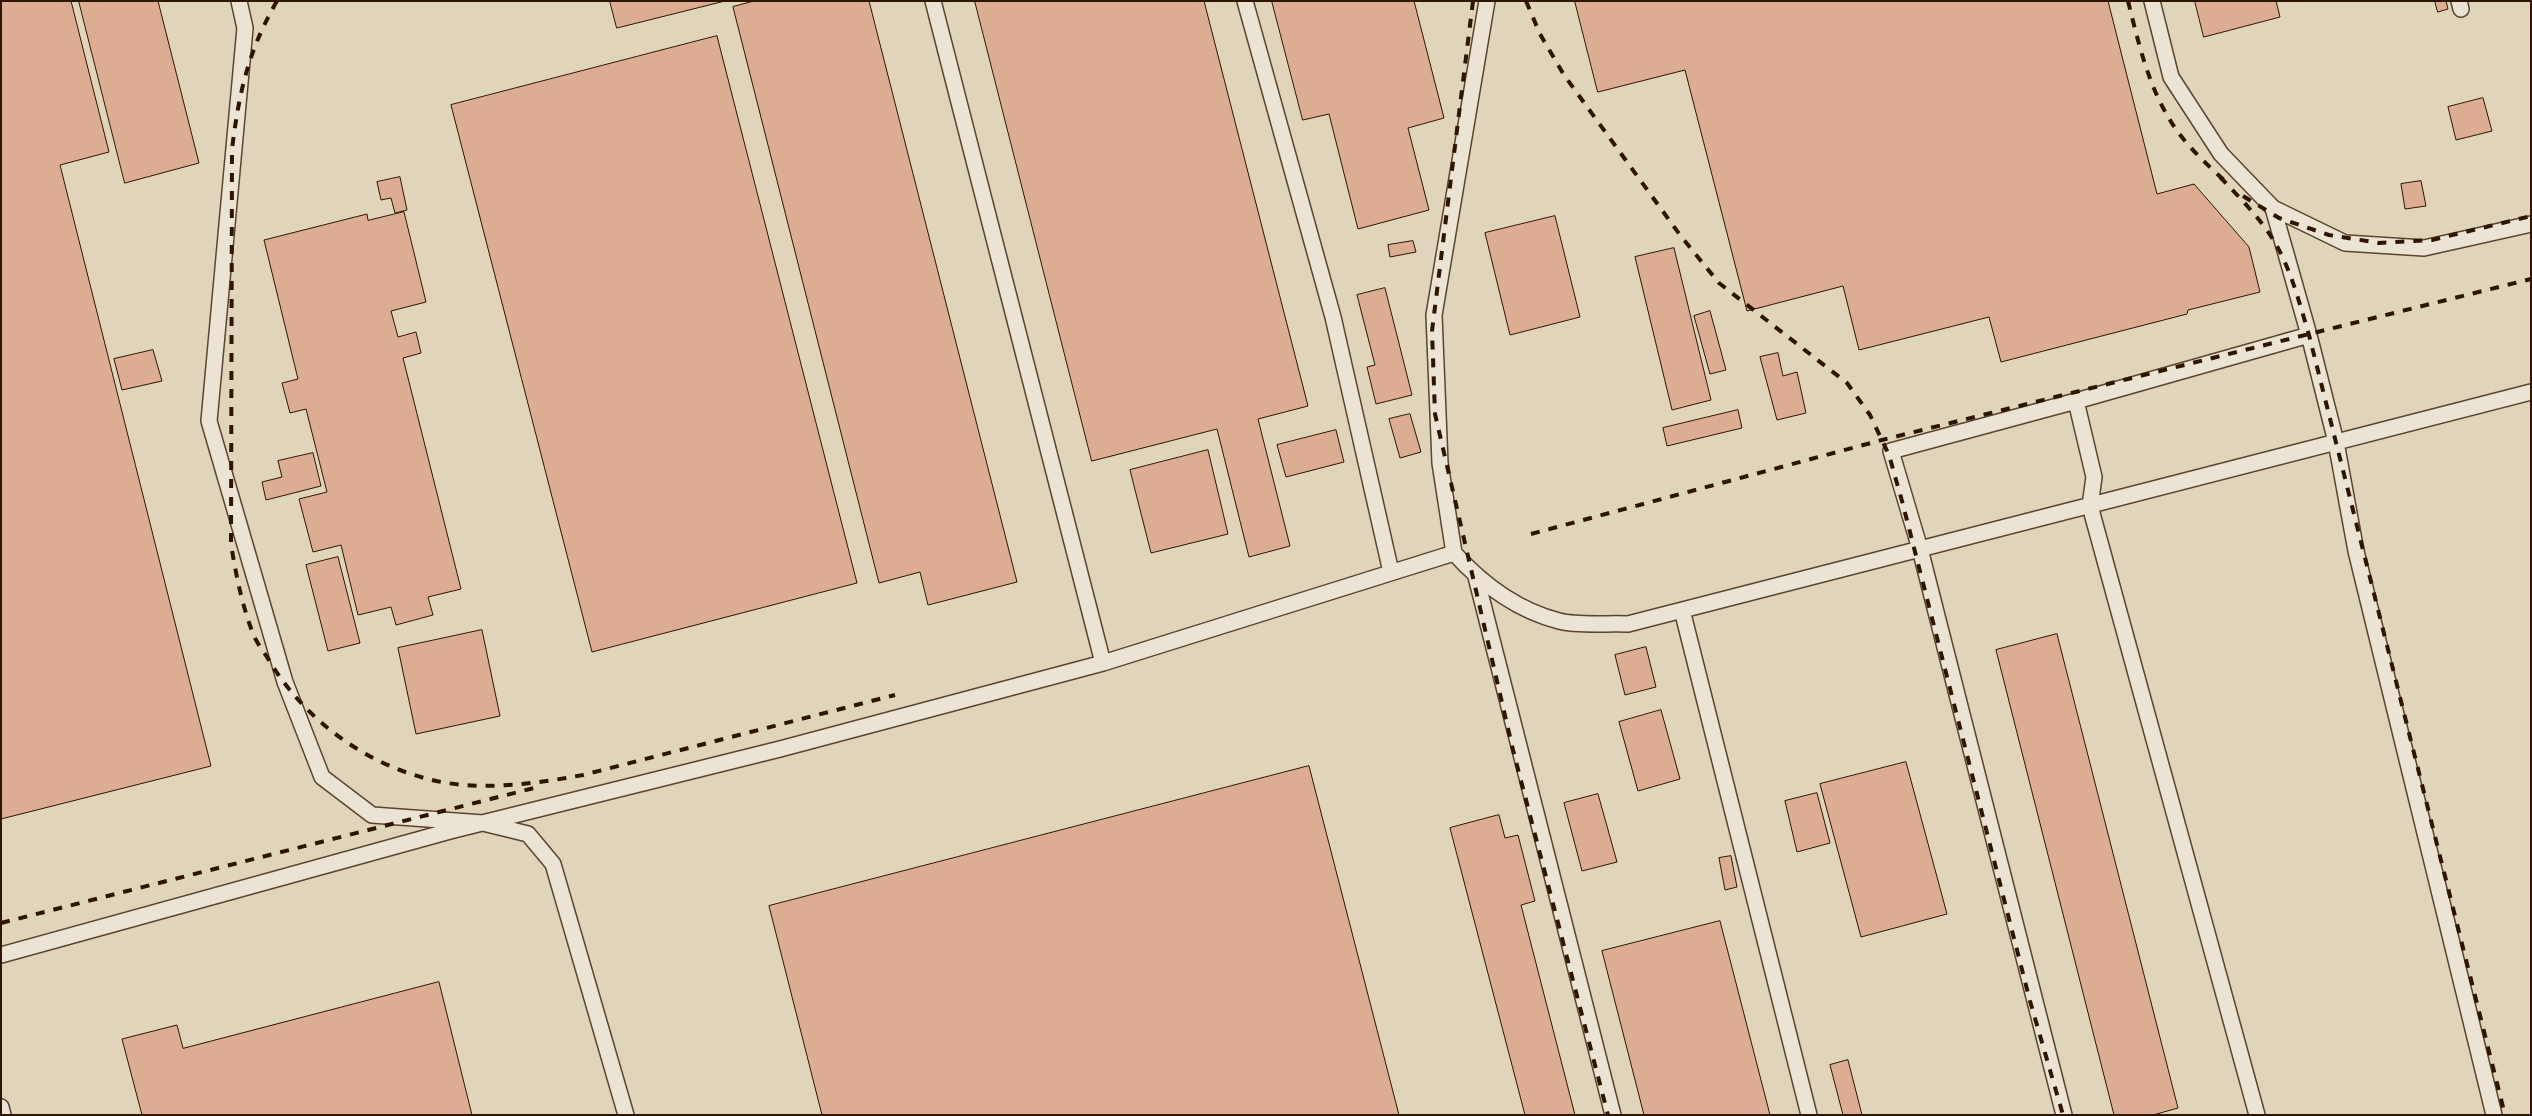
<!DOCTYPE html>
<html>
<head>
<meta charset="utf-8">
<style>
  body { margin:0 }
  #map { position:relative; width:2532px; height:1116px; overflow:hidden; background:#e0d4bb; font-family:"EB Garamond",serif }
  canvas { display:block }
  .frame { position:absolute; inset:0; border:2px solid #2d1500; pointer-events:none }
</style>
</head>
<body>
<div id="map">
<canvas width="2532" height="1116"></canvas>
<div class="frame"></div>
</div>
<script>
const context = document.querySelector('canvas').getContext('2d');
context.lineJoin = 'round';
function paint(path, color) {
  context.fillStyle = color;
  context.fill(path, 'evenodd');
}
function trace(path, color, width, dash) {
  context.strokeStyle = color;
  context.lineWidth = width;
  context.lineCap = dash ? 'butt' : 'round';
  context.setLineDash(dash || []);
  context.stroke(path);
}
const building = new Path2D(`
  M 1,1 L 71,1 L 109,152 L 60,165 L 211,766 L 1,819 Z
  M 79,1 L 158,1 L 199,163 L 125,183 Z
  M 610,1 L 725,1 L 617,28 Z
  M 754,1 L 869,1 L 1017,582 L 928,605 L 920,572 L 879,583 L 733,7 Z
  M 975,1 L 1204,1 L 1308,406 L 1258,419 L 1290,546 L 1249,557 L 1217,429 L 1092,461 Z
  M 1272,1 L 1414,1 L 1444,118 L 1408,128 L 1429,210 L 1358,229 L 1329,114 L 1303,120 Z
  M 1575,1 L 2108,1 L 2157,194 L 2194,184 L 2249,247 L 2260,292 L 2188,310 L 2187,314 L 2001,362 L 1989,317 L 1859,350 L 1843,286 L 1747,311 L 1685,70 L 1598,92 Z
  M 2195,1 L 2276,1 L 2280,17 L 2204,37 Z
  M 2435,1 L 2446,1 L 2448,9 L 2438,12 Z
  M 717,36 L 857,583 L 592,652 L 451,105 Z
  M 2483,98 L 2492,131 L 2456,140 L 2448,107 Z
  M 400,177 L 407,210 L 395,213 L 391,198 L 381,200 L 377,182 Z
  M 2421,181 L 2426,206 L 2405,209 L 2401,184 Z
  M 404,212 L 426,302 L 391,311 L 398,337 L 416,332 L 421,353 L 403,358 L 461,589 L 428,597 L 433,615 L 396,625 L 391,607 L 358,615 L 341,545 L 313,552 L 299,499 L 327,492 L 306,409 L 290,413 L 282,383 L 298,379 L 264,240 L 367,214 L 368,220 Z
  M 1555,216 L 1580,317 L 1510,335 L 1485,233 Z
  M 1413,241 L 1416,252 L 1390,257 L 1388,245 Z
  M 1674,248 L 1711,400 L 1672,410 L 1635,257 Z
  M 1385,288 L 1412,395 L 1376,404 L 1367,367 L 1375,365 L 1357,295 Z
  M 1710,311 L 1726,370 L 1710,374 L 1694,316 Z
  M 153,350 L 162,381 L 122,390 L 114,359 Z
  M 1778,353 L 1783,376 L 1797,372 L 1806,413 L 1777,420 L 1760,357 Z
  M 1738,410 L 1742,428 L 1667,446 L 1663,428 Z
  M 1410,414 L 1421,452 L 1400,458 L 1389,419 Z
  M 1336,430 L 1344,462 L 1286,477 L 1277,445 Z
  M 1208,450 L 1228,534 L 1151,553 L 1130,470 Z
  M 313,453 L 321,486 L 266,500 L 262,482 L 282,477 L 278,461 Z
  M 338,557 L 360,643 L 328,651 L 306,565 Z
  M 482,630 L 500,716 L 416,734 L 398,648 Z
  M 2057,634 L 2178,1108 L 2153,1115 L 2114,1115 L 1996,650 Z
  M 1646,647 L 1656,687 L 1625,695 L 1615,655 Z
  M 1661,710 L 1680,779 L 1638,791 L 1619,722 Z
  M 1906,762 L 1947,914 L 1861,937 L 1820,784 Z
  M 1309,766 L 1399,1115 L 822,1115 L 769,906 Z
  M 1817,793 L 1830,843 L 1797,852 L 1785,801 Z
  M 1598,794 L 1617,862 L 1582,871 L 1564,803 Z
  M 1499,815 L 1505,838 L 1518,835 L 1535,901 L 1521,905 L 1575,1115 L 1525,1115 L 1450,828 Z
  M 1731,856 L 1737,887 L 1725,890 L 1719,858 Z
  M 1720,921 L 1770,1115 L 1644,1115 L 1602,951 Z
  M 439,982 L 472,1115 L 142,1115 L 122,1039 L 177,1025 L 183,1048 Z
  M 1848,1060 L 1862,1115 L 1843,1115 L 1830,1065 Z`);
const service = new Path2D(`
  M 239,1 L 245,28 L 209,421 L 285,682 L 322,777 L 372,815 L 483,823 L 528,834 L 553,864 L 626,1115
  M 933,1 L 1103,663
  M 1245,1 L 1333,317 L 1391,572
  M 2152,1 L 2171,77 L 2221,154 L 2273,208 L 2345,243 L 2424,248 L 2531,224
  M 2459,1 L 2461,9
  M 2273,208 L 2309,335
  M 2076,401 L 2309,335 L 2336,442 L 2356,551 L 2494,1115
  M 1454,553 L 1440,463 L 1434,315 L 1487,1
  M 1476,577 L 1613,1115
  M 1682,610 L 1809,1115
  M 1,955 L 450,831 L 780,749 L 1103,663 L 1454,553 C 1483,585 1516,610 1559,621 C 1578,626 1607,623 1628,624 L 2531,392
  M 1,1107 L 3,1115
  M 2064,1115 L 1920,549 L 1891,451 L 2076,401 L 2094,477 L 2090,506 L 2257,1115`);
const rail = new Path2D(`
  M 277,1 C 248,51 239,93 232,149 L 231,544 C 236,575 242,606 254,636 C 258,645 265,653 270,662 C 305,719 362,762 428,779 C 477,792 533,784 583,775 L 895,695
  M 1473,1 L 1432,331 L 1435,414 L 1513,750 L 1608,1115
  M 1526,1 L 1540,34 L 1564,75 L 1680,235 L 1719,283 L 1847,383 L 1870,415 L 1889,455 L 1902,501 L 2030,1001 L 2063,1115
  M 2128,1 C 2138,41 2148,85 2170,120 C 2182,141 2206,164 2224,180
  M 2220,177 C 2239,197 2260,218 2274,241 C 2291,269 2300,305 2309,335 L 2505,1115
  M 2243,196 L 2279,218 L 2329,235 L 2379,243 L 2432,240 L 2531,216
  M 1531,534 L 1882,440 L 2531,279
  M 1,923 L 534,788`);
paint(building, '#ddad93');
trace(building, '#2d1500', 1);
trace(service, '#5a452f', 18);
trace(service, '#ebe3d3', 15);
trace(rail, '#2d1500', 4, [9, 9]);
</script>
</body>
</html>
